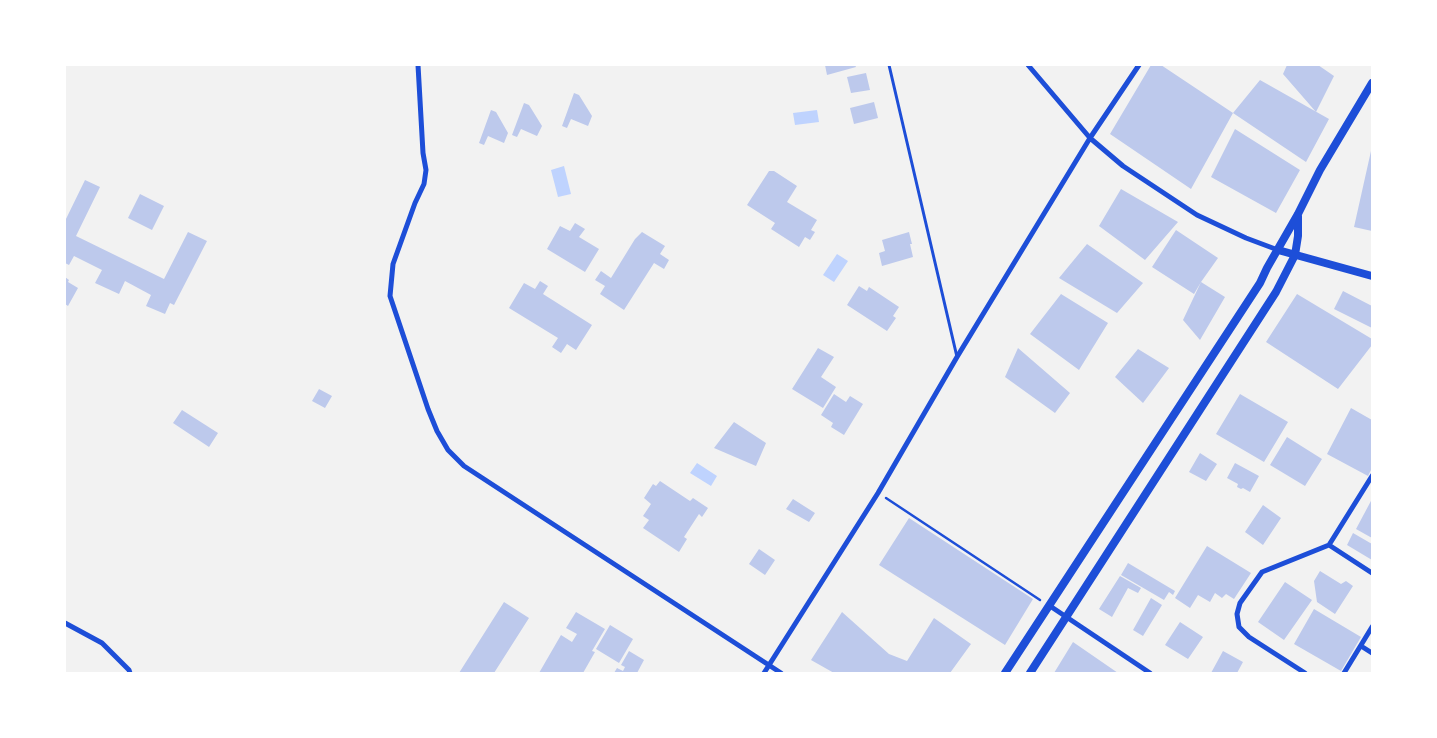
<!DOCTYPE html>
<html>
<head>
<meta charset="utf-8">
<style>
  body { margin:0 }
  #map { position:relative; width:1437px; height:738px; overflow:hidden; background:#f2f2f2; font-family:"Nunito Sans",sans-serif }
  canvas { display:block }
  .frame { position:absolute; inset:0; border:66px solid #fff; pointer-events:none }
</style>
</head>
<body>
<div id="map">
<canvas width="1437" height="738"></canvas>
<div class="frame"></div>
</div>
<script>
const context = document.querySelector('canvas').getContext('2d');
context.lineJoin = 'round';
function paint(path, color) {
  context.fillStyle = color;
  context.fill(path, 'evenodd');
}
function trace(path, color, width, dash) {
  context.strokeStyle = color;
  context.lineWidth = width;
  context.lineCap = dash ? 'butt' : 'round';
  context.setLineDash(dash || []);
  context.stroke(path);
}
const water = new Path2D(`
  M 817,110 L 819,122 L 795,125 L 793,113 Z
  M 564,166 L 571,194 L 558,197 L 551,170 Z
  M 837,254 L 848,261 L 834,282 L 823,275 Z
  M 697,463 L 717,476 L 711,486 L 690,473 Z`);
const building = new Path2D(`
  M 825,65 L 855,65 L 856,67 L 827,75 Z
  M 1151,65 L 1161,65 L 1233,113 L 1191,189 L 1110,134 Z
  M 1287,65 L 1318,65 L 1334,76 L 1316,112 L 1283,74 Z
  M 866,73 L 870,90 L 851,93 L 847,77 Z
  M 1260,80 L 1329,119 L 1306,162 L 1233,113 Z
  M 574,93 L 579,95 L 592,116 L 588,126 L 571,119 L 567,128 L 562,126 Z
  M 874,102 L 878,118 L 854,124 L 850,108 Z
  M 524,103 L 529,105 L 542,126 L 537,136 L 521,129 L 517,137 L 512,135 Z
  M 491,110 L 496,112 L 508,133 L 504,143 L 488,136 L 484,145 L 479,143 Z
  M 1235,129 L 1300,170 L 1276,213 L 1211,177 Z
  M 1371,151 L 1372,151 L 1372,231 L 1354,227 Z
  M 769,171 L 774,171 L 797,186 L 787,202 L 817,220 L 811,230 L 815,232 L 810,240 L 805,237 L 799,247 L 771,229 L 775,223 L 747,205 Z
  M 85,180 L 100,187 L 76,236 L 164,279 L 188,232 L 207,241 L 174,305 L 170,303 L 165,314 L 146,306 L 151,295 L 125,281 L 119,294 L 95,283 L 102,270 L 74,256 L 69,265 L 65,263 L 65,221 Z
  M 1121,189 L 1178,222 L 1145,260 L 1099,226 Z
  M 140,194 L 164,206 L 152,230 L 128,218 Z
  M 575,223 L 585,229 L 579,237 L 599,249 L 585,272 L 547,249 L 560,226 L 570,231 Z
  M 1176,230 L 1218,258 L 1201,282 L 1225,297 L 1200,340 L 1183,320 L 1201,282 L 1194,294 L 1152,267 Z
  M 642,232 L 665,246 L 660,254 L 669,260 L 664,269 L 654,263 L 624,310 L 600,294 L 605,286 L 595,280 L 601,271 L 611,278 L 635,239 Z
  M 909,232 L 912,244 L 910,244 L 913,257 L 882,266 L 879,253 L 885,251 L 882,240 Z
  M 1087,244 L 1143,283 L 1117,313 L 1059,278 Z
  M 65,277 L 69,280 L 68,282 L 78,288 L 68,306 L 65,304 Z
  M 540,281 L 548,286 L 543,294 L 592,325 L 576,350 L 567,344 L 561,353 L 552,347 L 558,338 L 509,308 L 524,283 L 535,289 Z
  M 859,286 L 867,291 L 869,287 L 899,307 L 893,316 L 896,318 L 887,331 L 847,305 Z
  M 1343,291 L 1372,306 L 1372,328 L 1334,309 Z
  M 1061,294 L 1108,323 L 1079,370 L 1030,334 Z
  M 1297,294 L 1372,339 L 1372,345 L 1338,389 L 1266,342 Z
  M 818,348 L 834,357 L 821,377 L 836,387 L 823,408 L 792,389 Z
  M 1018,348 L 1070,393 L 1055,413 L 1005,377 Z
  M 1138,349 L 1169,368 L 1143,403 L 1115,377 Z
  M 319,389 L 332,396 L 325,408 L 312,401 Z
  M 834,394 L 846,402 L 850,396 L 863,404 L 844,435 L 831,427 L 833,423 L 821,415 Z
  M 1240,394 L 1288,422 L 1264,462 L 1216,434 Z
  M 1351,408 L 1372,420 L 1372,468 L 1368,476 L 1327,454 Z
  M 182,410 L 218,433 L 209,447 L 173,423 Z
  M 734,422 L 766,443 L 756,466 L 714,448 Z
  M 1287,437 L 1322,459 L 1305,486 L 1270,465 Z
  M 1200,453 L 1217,464 L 1206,481 L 1189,472 Z
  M 1235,463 L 1259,476 L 1250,492 L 1243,488 L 1241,489 L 1237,487 L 1238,484 L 1227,478 Z
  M 660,481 L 690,501 L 693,498 L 708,508 L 702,517 L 699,514 L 684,537 L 687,539 L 679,552 L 643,528 L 649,520 L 643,516 L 651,504 L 644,498 L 653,484 L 656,486 Z
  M 793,499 L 815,513 L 809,522 L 786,509 Z
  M 1372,499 L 1372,538 L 1356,529 Z
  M 1263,505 L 1281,518 L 1263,545 L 1245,532 Z
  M 909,518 L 1033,599 L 1005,645 L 879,565 Z
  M 1353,533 L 1372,544 L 1372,560 L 1347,545 Z
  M 1207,546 L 1251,573 L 1234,599 L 1226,594 L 1222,598 L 1215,593 L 1210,602 L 1198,595 L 1190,608 L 1175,598 Z
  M 759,549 L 775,560 L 765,575 L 749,564 Z
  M 1128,563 L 1175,591 L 1173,595 L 1169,592 L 1164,600 L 1121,575 Z
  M 1320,571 L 1341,584 L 1346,581 L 1353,586 L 1335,614 L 1317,602 L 1314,581 Z
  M 1120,576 L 1141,588 L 1138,593 L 1128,588 L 1112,617 L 1099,609 Z
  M 1285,582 L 1312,600 L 1284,640 L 1258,622 Z
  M 1151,598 L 1162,605 L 1143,636 L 1133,630 Z
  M 504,602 L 529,618 L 494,673 L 459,673 Z
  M 1314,609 L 1361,637 L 1341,671 L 1294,644 Z
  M 576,612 L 605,629 L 592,651 L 595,652 L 583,673 L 539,673 L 561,635 L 572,642 L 577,634 L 566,628 Z
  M 842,612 L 889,654 L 907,661 L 934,618 L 971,644 L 950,673 L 834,673 L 811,660 Z
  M 1180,622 L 1203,637 L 1188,659 L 1165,645 Z
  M 610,625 L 633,639 L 619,663 L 596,649 Z
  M 1073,642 L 1118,673 L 1054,673 Z
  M 629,651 L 644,660 L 637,673 L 633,672 L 632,673 L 614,673 L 617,668 L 623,671 L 625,667 L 621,665 Z
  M 1223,651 L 1243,662 L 1237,673 L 1211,673 Z`);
const path = new Path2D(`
  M 886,498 L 1040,600`);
const service = new Path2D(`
  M 889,65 L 957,357`);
const minor = new Path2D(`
  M 418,65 L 423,153 L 426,170 L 424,184 L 415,203 L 393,264 L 390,296 L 428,409 L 437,431 L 448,450 L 464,466 L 781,673
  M 1028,65 L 1090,138 L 1123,166 L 1197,215 L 1246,238 L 1278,250
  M 1329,545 L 1372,573
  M 1050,606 L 1150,673
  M 65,623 L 102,643 L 129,670 L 130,673
  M 1361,646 L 1372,653
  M 764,673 L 878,493 L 957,357 L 1090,138 L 1139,65
  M 1305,673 L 1249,637 L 1239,627 L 1237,614 L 1240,603 L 1262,572 L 1329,545 L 1372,476
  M 1344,673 L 1372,627`);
const tertiary = new Path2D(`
  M 1278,250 L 1372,276
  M 1005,673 L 1260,283 L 1267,268 L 1298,214 L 1320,170 L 1372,83
  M 1030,673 L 1276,292 L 1295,255 L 1298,236 L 1298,216`);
paint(water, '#bfd3fe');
paint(building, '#bdc9ec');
trace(path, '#1d4ed8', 2.5);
trace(service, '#1d4ed8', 3);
trace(minor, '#1d4ed8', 5);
trace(tertiary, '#1d4ed8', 8);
</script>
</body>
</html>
